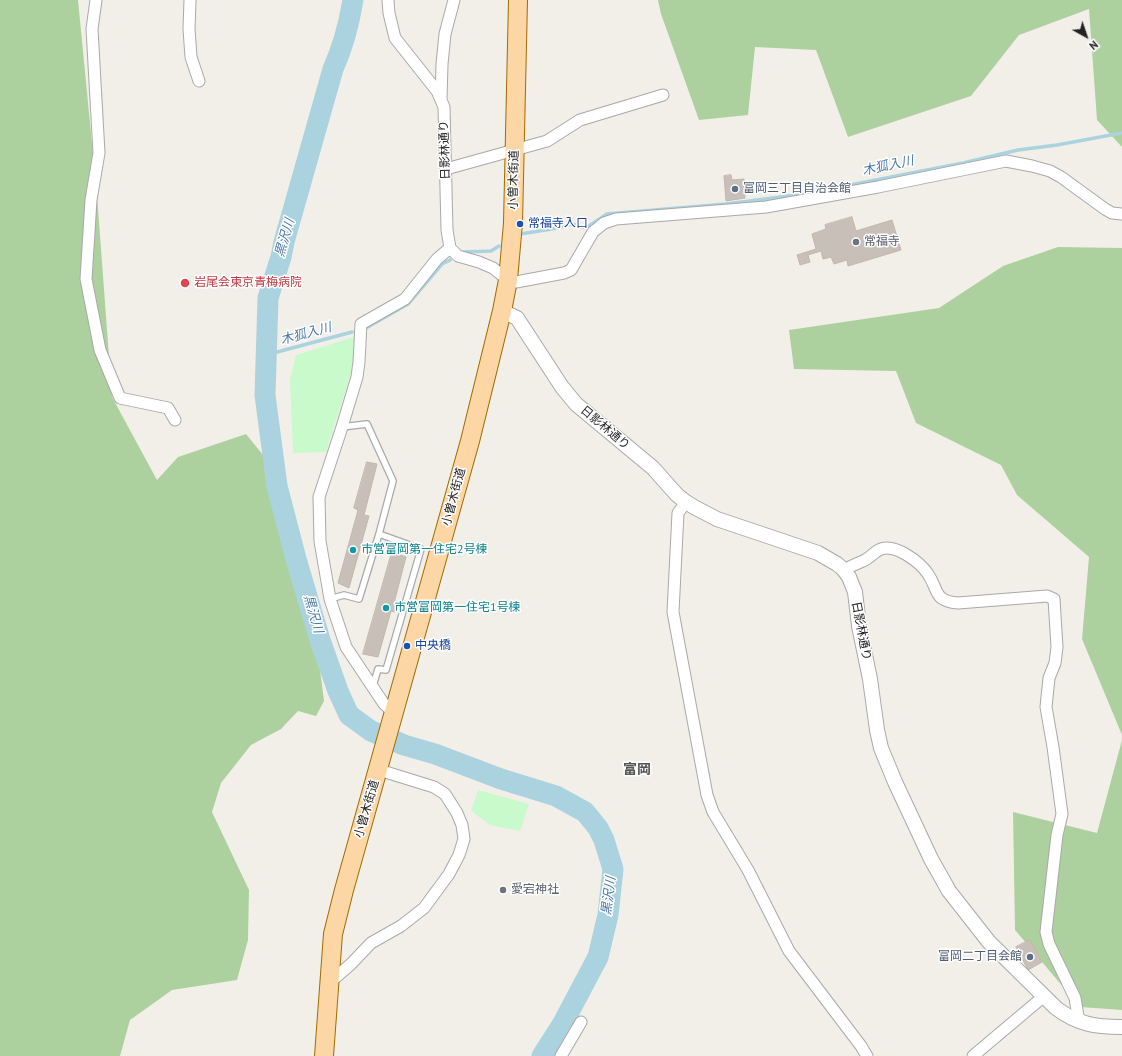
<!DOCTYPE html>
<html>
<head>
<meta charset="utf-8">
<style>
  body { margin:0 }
  #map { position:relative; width:1122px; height:1056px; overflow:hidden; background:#f2efe9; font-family:"PT Sans",sans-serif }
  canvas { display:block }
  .north { position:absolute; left:1066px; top:16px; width:40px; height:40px; -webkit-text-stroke:3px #fff; paint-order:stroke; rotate:140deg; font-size:11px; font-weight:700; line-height:16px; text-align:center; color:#222 }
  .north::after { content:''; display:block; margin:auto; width:14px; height:18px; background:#222; clip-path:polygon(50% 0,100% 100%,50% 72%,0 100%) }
</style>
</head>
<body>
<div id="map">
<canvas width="1122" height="1056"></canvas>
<div class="north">N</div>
</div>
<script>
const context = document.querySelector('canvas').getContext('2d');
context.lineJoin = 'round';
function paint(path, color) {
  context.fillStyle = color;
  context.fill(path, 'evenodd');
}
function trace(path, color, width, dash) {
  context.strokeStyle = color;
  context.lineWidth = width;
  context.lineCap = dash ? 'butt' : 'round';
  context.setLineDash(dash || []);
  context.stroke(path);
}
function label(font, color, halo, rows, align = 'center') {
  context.font = font + ' "PT Sans","Noto Sans JP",sans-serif';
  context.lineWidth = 3;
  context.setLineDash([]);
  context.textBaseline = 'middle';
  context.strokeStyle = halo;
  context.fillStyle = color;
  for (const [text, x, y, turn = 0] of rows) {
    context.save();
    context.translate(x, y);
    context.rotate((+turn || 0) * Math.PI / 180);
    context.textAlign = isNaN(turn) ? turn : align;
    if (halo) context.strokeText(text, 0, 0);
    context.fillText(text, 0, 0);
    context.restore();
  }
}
const forest = new Path2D(`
  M 0,0 L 78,0 L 97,195 L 112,397 L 157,480 L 178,457 L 246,434 L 272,466 L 317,646 L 324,701 L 316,716 L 298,711 L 281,729 L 251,745 L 221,783 L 212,812 L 249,890 L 248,940 L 237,980 L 172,990 L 130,1020 L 120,1056 L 0,1056 Z
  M 658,0 L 1122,0 L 1122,147 L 1097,120 L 1089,9 L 1019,35 L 971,96 L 848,137 L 816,50 L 755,47 L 748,115 L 699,120 L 661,14 Z
  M 1058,247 L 1122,248 L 1122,735 L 1082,639 L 1089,557 L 1017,495 L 1001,465 L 916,423 L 896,371 L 794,369 L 789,330 L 939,308 L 1003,266 Z
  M 1122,740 L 1122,1010 L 1080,1007 L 1015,930 L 1013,812 L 1097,833 Z`);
const park = new Path2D(`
  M 354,337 L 353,367 L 326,452 L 293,453 L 290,380 L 296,355 Z
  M 478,790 L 529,804 L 520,831 L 490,825 L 471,811 Z`);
const stream = new Path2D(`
  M 520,234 L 552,229 L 572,224 L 586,228 L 607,214 L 726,204 L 804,194 L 963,163 L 1018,150 L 1057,145 L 1122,133
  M 464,252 L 491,251 L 499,246
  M 366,328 L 408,304 L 442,264 L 450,260
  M 266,355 L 352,332`);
const river = new Path2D(`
  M 353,0 C 349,24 343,47 333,69 L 284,242 L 281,257 L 268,298 L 265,395 L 277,486 L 296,559 L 320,640 L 338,691 L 349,715 L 371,731 L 404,745 L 435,754 L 501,779 L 556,796 L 585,812 L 598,828 L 604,840 L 613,869 L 608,915 L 598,957 L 562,1025 L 542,1056`);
const building = new Path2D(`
  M 731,175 L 732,180 L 744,179 L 745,198 L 726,201 L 724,176 Z
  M 852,217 L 856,231 L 892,220 L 901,250 L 848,266 L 847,260 L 834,264 L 831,257 L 823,259 L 821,251 L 808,255 L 810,262 L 800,265 L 797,255 L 816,249 L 812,234 L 826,229 L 825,225 Z
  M 367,462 L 377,464 L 364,515 L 369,516 L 349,588 L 338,583 L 358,510 L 354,508 Z
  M 392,552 L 406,557 L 394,603 L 397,604 L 395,612 L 391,611 L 378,657 L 363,654 Z
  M 1030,940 L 1042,962 L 1028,970 L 1016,947 Z`);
const service = new Path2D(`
  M 342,427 L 367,424 L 393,481 L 379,534
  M 330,599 L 344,595 L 359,599 L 379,534 L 421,549 L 386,670 L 378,669 L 373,686`);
const minor = new Path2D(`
  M 96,0 L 92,29 L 99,153 L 91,200 L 86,279 L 100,350 L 120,398 L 168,408 L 175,420
  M 190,0 L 189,29 L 191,57 L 199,81
  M 388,0 L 389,13 L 395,38 L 437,91 L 444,107 L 447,230 L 450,248 L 458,256 L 479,262 L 493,268 L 508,280 L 516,282 L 564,273 L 571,270 L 593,232 L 604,223 L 616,219 L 766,207 L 878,187 L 1006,161 L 1032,166 L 1050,171 L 1061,177 L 1105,209 L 1112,213 L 1122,214
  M 441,100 L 442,64 L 445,34 L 454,0
  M 446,169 L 547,141 L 580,120 L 663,95
  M 686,502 L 678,513 L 673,612 L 707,795 L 713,812 L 748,870 L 789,951 L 861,1046 L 867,1056
  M 844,570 C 851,566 856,564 863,561 C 870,558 875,551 881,549 C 896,544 920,562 928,574 C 939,590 933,601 958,603 L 1047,596 L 1054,599 L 1057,647 L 1055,663 L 1049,678 L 1046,707 L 1053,747 L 1062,814 L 1057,835 L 1046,932 L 1049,944 L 1075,998 L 1079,1022
  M 394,713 L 384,704 L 346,647 L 330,599 L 320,541 L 319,497 L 342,427 L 357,377 L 359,362 L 361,324 L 405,299 L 437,259 L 450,248
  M 329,983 L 351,964 L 371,943 L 401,926 L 424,908 L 449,874 L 459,855 L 464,839 L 462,825 L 457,813 L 445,794 L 434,787 L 379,770
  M 561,1056 L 581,1022
  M 973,1056 L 1043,997`);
const tertiary = new Path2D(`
  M 502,311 L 517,318 L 562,387 L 576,404 L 653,468 L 677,495 L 686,502 L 694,507 L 717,519 L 818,553 L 837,564 L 844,570 L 849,577 L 855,592 L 859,626 L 870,679 L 877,730 L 881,748 L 895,782 L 931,859 L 949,891 L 989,942 L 1056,1008 C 1077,1024 1095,1027 1122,1027`);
const primary = new Path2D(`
  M 324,1056 L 333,934 L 344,890 L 470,441 L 502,311 L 508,280 L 513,223 L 518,0`);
const markers = [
  [735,189,4,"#5c6f8a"],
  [520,224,4,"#1a4fb4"],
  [856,242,4,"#6b7280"],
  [185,283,5,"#e0444e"],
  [353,550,4,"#0f9aa8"],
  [386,608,4,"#0f9aa8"],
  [407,646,4,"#1a4fb4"],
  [503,890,4,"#6b7280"],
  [1030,957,4,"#5c6f8a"]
];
const streetNames = [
  ["日影林通り",445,150,-92],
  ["小曽木街道",514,180,-89],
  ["日影林通り",605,428,40],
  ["小曽木街道",454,497,-75],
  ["日影林通り",861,631,79],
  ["小曽木街道",367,809,-74]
];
const serviceNames = [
  ["富岡三丁目自治会館",743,189],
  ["富岡二丁目会館",1022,957,"right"]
];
const transitNames = [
  ["常福寺入口",528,224],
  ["中央橋",415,646]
];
const worshipNames = [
  ["常福寺",864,242],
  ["愛宕神社",511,890]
];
const healthNames = [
  ["岩尾会東京青梅病院",194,283]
];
const cultureNames = [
  ["市営富岡第一住宅2号棟",361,550],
  ["市営富岡第一住宅1号棟",394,608]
];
const waterNames = [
  ["木狐入川",888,166,-12],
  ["黒沢川",285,238,-74],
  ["木狐入川",306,334,-15],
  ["黒沢川",313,614,74],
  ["黒沢川",609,896,-83]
];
const quarterNames = [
  ["富岡",637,770]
];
paint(forest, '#add19e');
paint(park, '#c8facc');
trace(stream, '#aad3df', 3.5);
trace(river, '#aad3df', 21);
paint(building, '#c7bfb8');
trace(building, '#c4b6ab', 1);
trace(service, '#a9a9a9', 8);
trace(minor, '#a9a9a9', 13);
trace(tertiary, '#a9a9a9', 16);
trace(primary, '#a06b00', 20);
trace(service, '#fff', 5.5);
trace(minor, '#fff', 11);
trace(tertiary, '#fff', 14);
trace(primary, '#fcd6a4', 18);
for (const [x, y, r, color] of markers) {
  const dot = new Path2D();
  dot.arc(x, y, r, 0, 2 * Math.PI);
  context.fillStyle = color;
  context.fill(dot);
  trace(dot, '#fff', 1.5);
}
label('12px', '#222', '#fff', streetNames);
label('12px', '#4e5e75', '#fff', serviceNames, 'left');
label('12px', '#164399', '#fff', transitNames, 'left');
label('12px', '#5b616d', '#fff', worshipNames, 'left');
label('12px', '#be3a42', '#fff', healthNames, 'left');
label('12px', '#0d838f', '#fff', cultureNames, 'left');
label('italic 13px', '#4a7aab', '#fff', waterNames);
label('bold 14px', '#555', '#fff', quarterNames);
</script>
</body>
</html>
